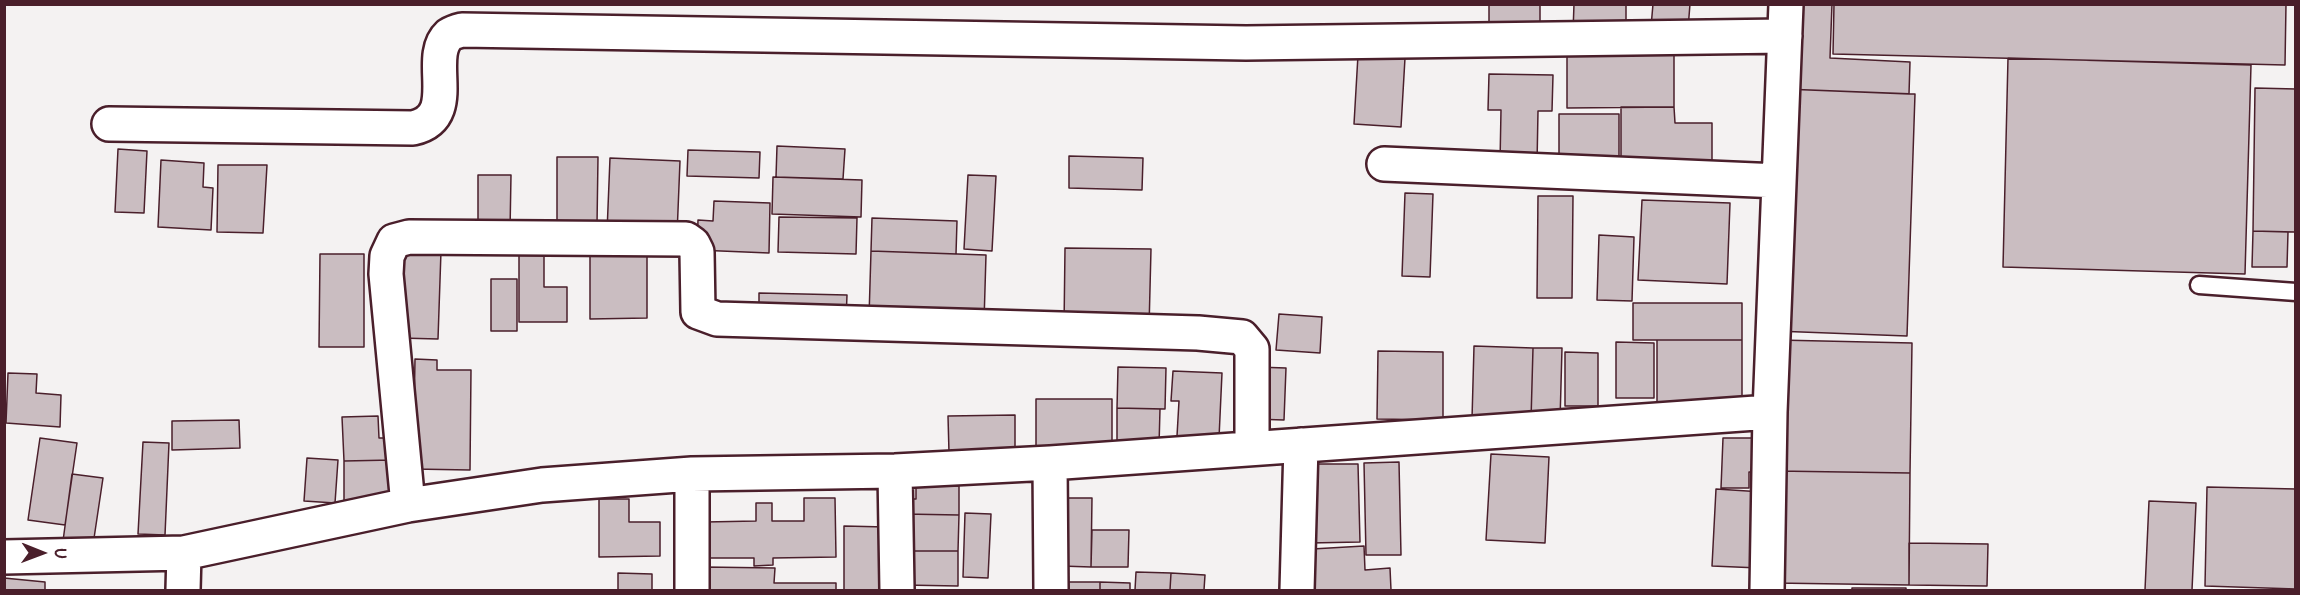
<!DOCTYPE html>
<html>
<head>
<meta charset="utf-8">
<style>
  body { margin:0 }
  #map { position:relative; width:2300px; height:595px; overflow:hidden; background:#f4f2f2; font-family:Pangolin,sans-serif }
  canvas { display:block }
  .frame { position:absolute; inset:0; border:6px solid #4a1f2b; pointer-events:none }
  .north { position:absolute; left:12px; top:523px; width:60px; height:60px; -webkit-text-stroke:4px #fff; paint-order:stroke; rotate:91deg; font-size:16px; font-weight:700; line-height:24px; text-align:center; color:#4a1f2b }
  .north::after { content:''; display:block; margin:auto; width:21px; height:27px; background:#4a1f2b; clip-path:polygon(50% 0,100% 100%,50% 72%,0 100%) }
</style>
</head>
<body>
<div id="map">
<canvas width="2300" height="595"></canvas>
<div class="frame"></div>
<div class="north">U</div>
</div>
<script>
const context = document.querySelector('canvas').getContext('2d');
context.lineJoin = 'round';
function paint(path, color) {
  context.fillStyle = color;
  context.fill(path, 'evenodd');
}
function trace(path, color, width, dash) {
  context.strokeStyle = color;
  context.lineWidth = width;
  context.lineCap = dash ? 'butt' : 'round';
  context.setLineDash(dash || []);
  context.stroke(path);
}
const building = new Path2D(`
  M 1489,4 L 1540,4 L 1540,36 L 1489,36 Z
  M 1574,4 L 1626,4 L 1626,34 L 1573,32 Z
  M 1653,4 L 1690,4 L 1688,29 L 1651,27 Z
  M 1787,4 L 1832,4 L 1830,58 L 1910,62 L 1909,94 L 1784,89 Z
  M 1834,4 L 2286,4 L 2285,65 L 1833,54 Z
  M 1358,55 L 1405,58 L 1401,127 L 1354,124 Z
  M 1674,55 L 1674,107 L 1567,108 L 1567,56 Z
  M 2008,58 L 2251,65 L 2245,274 L 2003,267 Z
  M 1489,74 L 1553,75 L 1552,111 L 1538,111 L 1537,164 L 1500,163 L 1501,110 L 1488,110 Z
  M 2255,88 L 2296,89 L 2295,232 L 2253,231 Z
  M 1784,89 L 1915,94 L 1907,336 L 1775,331 Z
  M 1621,107 L 1674,107 L 1675,123 L 1712,123 L 1712,171 L 1621,171 Z
  M 1559,114 L 1619,114 L 1619,165 L 1559,164 Z
  M 777,146 L 845,149 L 843,179 L 776,177 Z
  M 118,149 L 147,151 L 144,213 L 115,212 Z
  M 688,150 L 760,152 L 759,178 L 687,176 Z
  M 1069,156 L 1143,158 L 1142,190 L 1069,188 Z
  M 557,157 L 598,157 L 597,225 L 557,224 Z
  M 610,158 L 680,161 L 677,235 L 607,232 Z
  M 161,160 L 204,163 L 203,187 L 213,188 L 211,230 L 158,227 Z
  M 218,165 L 267,165 L 263,233 L 217,232 Z
  M 478,175 L 511,175 L 510,231 L 478,231 Z
  M 968,175 L 996,176 L 992,251 L 964,249 Z
  M 773,177 L 862,180 L 861,217 L 772,214 Z
  M 1405,193 L 1433,194 L 1430,277 L 1402,276 Z
  M 1538,196 L 1573,196 L 1572,298 L 1537,298 Z
  M 1642,200 L 1730,203 L 1727,284 L 1638,280 Z
  M 714,201 L 770,203 L 769,253 L 697,250 L 698,220 L 713,221 Z
  M 779,217 L 857,218 L 856,254 L 778,252 Z
  M 872,218 L 957,221 L 956,254 L 871,251 Z
  M 2253,231 L 2288,232 L 2287,267 L 2252,267 Z
  M 1599,235 L 1634,237 L 1632,301 L 1597,300 Z
  M 1065,248 L 1151,249 L 1149,328 L 1064,327 Z
  M 519,249 L 544,249 L 544,287 L 567,287 L 567,322 L 519,322 Z
  M 402,250 L 441,251 L 438,339 L 400,338 Z
  M 590,251 L 647,251 L 647,318 L 590,319 Z
  M 871,251 L 986,255 L 984,322 L 869,317 Z
  M 320,254 L 364,254 L 364,347 L 319,347 Z
  M 491,279 L 517,279 L 517,331 L 491,331 Z
  M 759,293 L 847,295 L 846,320 L 759,318 Z
  M 1633,303 L 1742,303 L 1742,340 L 1633,340 Z
  M 1279,314 L 1322,317 L 1320,353 L 1276,350 Z
  M 1657,340 L 1742,340 L 1742,411 L 1657,411 Z
  M 1778,340 L 1912,343 L 1910,473 L 1776,471 Z
  M 1616,342 L 1654,343 L 1654,398 L 1616,398 Z
  M 1474,346 L 1533,348 L 1531,420 L 1472,419 Z
  M 1533,348 L 1562,348 L 1560,421 L 1531,420 Z
  M 1378,351 L 1443,352 L 1443,420 L 1377,419 Z
  M 1565,352 L 1598,353 L 1598,406 L 1565,406 Z
  M 415,359 L 437,360 L 437,370 L 471,370 L 470,470 L 413,469 Z
  M 1118,367 L 1166,368 L 1165,409 L 1117,408 Z
  M 1256,367 L 1286,368 L 1284,420 L 1253,419 Z
  M 1173,371 L 1222,373 L 1219,438 L 1177,436 L 1179,401 L 1171,401 Z
  M 8,373 L 37,374 L 36,393 L 61,395 L 60,427 L 6,423 Z
  M 1036,399 L 1112,399 L 1112,452 L 1036,452 Z
  M 1117,408 L 1160,409 L 1159,446 L 1117,446 Z
  M 1015,415 L 1015,452 L 949,453 L 948,416 Z
  M 378,416 L 379,438 L 391,438 L 392,460 L 344,461 L 342,417 Z
  M 239,420 L 240,448 L 172,450 L 172,421 Z
  M 40,438 L 77,443 L 65,525 L 28,520 Z
  M 1723,438 L 1766,438 L 1766,472 L 1749,472 L 1749,488 L 1721,488 Z
  M 143,442 L 169,443 L 165,535 L 138,534 Z
  M 1491,454 L 1549,457 L 1545,543 L 1486,540 Z
  M 307,458 L 338,460 L 335,503 L 304,501 Z
  M 392,460 L 393,502 L 344,502 L 344,461 Z
  M 1399,462 L 1401,555 L 1366,555 L 1364,463 Z
  M 1307,464 L 1358,464 L 1360,542 L 1309,543 Z
  M 1776,471 L 1910,473 L 1909,585 L 1774,583 Z
  M 72,474 L 103,478 L 93,545 L 63,541 Z
  M 916,486 L 959,486 L 959,515 L 904,514 L 904,499 L 916,499 Z
  M 2207,487 L 2296,489 L 2296,589 L 2205,586 Z
  M 1716,489 L 1763,492 L 1759,568 L 1712,566 Z
  M 804,498 L 835,498 L 836,557 L 773,558 L 773,565 L 754,566 L 754,558 L 706,558 L 705,522 L 756,521 L 756,503 L 772,503 L 772,521 L 804,521 Z
  M 1062,498 L 1092,498 L 1091,567 L 1061,566 Z
  M 599,499 L 629,499 L 629,522 L 660,522 L 660,556 L 599,557 Z
  M 2149,501 L 2196,503 L 2192,590 L 2145,590 Z
  M 965,513 L 991,514 L 988,578 L 963,577 Z
  M 904,514 L 959,515 L 958,551 L 903,551 Z
  M 844,526 L 886,527 L 886,590 L 844,590 Z
  M 1092,530 L 1129,530 L 1128,567 L 1091,567 Z
  M 1909,543 L 1988,544 L 1987,586 L 1909,585 Z
  M 1364,546 L 1365,570 L 1390,568 L 1391,590 L 1314,590 L 1312,549 Z
  M 903,551 L 958,551 L 958,586 L 903,585 Z
  M 704,567 L 775,568 L 774,583 L 836,583 L 836,590 L 703,590 Z
  M 1136,572 L 1171,573 L 1170,590 L 1135,590 Z
  M 618,573 L 652,574 L 652,590 L 618,590 Z
  M 1171,573 L 1205,575 L 1204,590 L 1170,590 Z
  M 4,578 L 45,582 L 45,590 L 4,590 Z
  M 1065,582 L 1100,582 L 1100,590 L 1065,590 Z
  M 1100,582 L 1130,583 L 1130,590 L 1100,590 Z
  M 1852,588 L 1906,588 L 1906,590 L 1852,590 Z`);
const service = new Path2D(`
  M 2199,285 L 2296,292`);
const minor = new Path2D(`
  M 109,124 L 413,128 C 462,117 424,58 449,35 C 452,33 458,31 462,30 L 1246,43 L 1785,36
  M 1384,164 L 1779,181
  M 1050,463 L 1051,590
  M 895,471 L 897,590
  M 408,505 L 386,274 L 387,256 L 394,241 L 409,237 L 686,239 L 693,244 L 697,252 L 698,312 L 717,319 L 1198,333 L 1242,337 L 1252,349 L 1252,448
  M 4,557 L 184,553 L 408,505 L 542,485 L 692,474 L 895,471 L 1050,463 L 1770,412 L 1786,4
  M 183,590 L 184,553
  M 692,590 L 692,474
  M 1297,590 L 1301,445
  M 1767,590 L 1770,412`);
paint(building, '#cabdc1');
trace(building, '#4a1f2b', 1.5);
trace(service, '#4a1f2b', 21);
trace(minor, '#4a1f2b', 38);
trace(service, '#fff', 16);
trace(minor, '#fff', 33);
</script>
</body>
</html>
